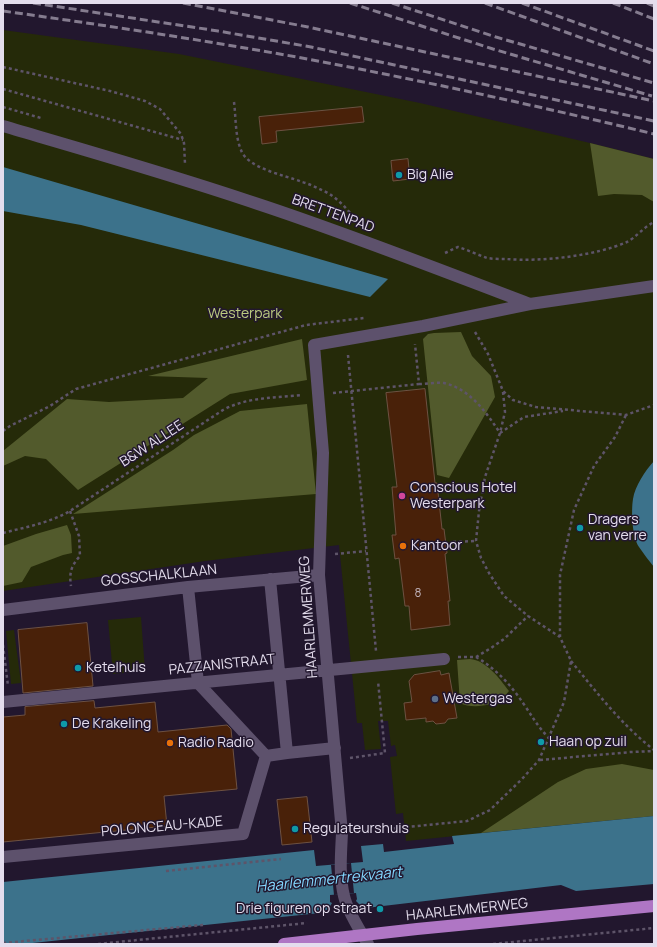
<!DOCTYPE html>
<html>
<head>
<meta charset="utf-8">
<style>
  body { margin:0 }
  #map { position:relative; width:657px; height:947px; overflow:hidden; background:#22172e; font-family:Manrope,sans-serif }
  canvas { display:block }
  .frame { position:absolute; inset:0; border:4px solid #e4dded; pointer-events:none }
</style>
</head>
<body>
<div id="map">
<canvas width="657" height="947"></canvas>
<div class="frame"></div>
</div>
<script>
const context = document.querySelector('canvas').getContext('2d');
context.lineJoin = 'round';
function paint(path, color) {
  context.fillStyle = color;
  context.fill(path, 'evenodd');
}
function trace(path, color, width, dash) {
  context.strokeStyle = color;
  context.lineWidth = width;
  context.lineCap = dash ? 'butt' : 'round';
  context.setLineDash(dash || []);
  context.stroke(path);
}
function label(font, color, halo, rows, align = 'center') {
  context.font = font + ' Manrope,sans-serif';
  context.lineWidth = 3;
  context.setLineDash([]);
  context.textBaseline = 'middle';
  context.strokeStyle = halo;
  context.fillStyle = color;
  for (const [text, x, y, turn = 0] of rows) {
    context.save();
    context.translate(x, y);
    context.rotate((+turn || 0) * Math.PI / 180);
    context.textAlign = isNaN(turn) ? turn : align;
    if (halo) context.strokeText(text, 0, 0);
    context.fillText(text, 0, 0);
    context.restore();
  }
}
const green = new Path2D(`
  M 3,30 L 179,54 L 420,103 L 590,143 L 654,159 L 654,816 L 406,841 L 403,813 L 396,814 L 390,757 L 397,756 L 395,745 L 391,746 L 388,721 L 378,721 L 381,749 L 365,750 L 362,723 L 357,723 L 339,545 L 205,561 L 3,591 Z
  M 141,617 L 145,671 L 113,674 L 108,620 Z
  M 14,630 L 21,683 L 11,684 L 6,631 Z`);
const forest = new Path2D(`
  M 590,143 L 654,159 L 654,202 L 642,195 L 614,194 L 598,196 Z
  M 461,332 L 472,356 L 491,376 L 495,397 L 449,478 L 437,475 L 423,339 L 428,334 L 434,333 Z
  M 302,339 L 307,380 L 230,394 L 78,490 L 46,459 L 25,456 L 3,466 L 3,451 L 67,399 L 109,402 L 183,398 L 208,378 L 148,376 Z
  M 307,404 L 316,494 L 73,514 L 173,450 L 194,435 L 240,411 Z
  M 67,525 L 71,535 L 72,553 L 63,555 L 31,567 L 22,582 L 3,586 L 3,546 L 36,534 Z
  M 470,659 C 486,660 500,679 509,691 C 507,693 505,696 503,698 C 492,706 472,709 460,703 L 457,660 Z
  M 622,764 L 654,770 L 654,816 L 481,833 L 558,782 L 586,769 Z`);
const water = new Path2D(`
  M 3,167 L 388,279 L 370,297 L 81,225 L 3,211 Z
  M 654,461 L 654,567 C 649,561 644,554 639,547 C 632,537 631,511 633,499 C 635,486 645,471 654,461 Z
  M 654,816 L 654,884 L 576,891 L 561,885 L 366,908 L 360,905 L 356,901 L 357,899 L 356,893 L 330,895 L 330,902 L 332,903 C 329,909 326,911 320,913 L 23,944 L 3,944 L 3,882 L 314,850 L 316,866 L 363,862 L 361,846 L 383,844 L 384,852 L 454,844 L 452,836 Z`);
const pier = new Path2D(`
  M 351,863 L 354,893 L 334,895 L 331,865 Z`);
const building = new Path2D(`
  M 362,107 L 364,122 L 276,131 L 277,142 L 262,144 L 259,117 Z
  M 408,159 L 410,179 L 393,181 L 391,161 Z
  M 425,389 L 435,483 L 437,483 L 442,529 L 444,529 L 447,553 L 445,554 L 450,601 L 448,601 L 450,625 L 411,630 L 409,606 L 405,606 L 399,558 L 395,559 L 392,535 L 396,535 L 392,487 L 397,487 L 386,393 Z
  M 87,623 L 93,686 L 23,693 L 18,630 Z
  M 440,671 L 441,675 L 449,673 L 457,718 L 448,719 L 445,723 L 436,724 L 433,721 L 426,722 L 426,718 L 406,720 L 404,703 L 412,702 L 409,681 L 414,675 Z
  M 94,701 L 95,708 L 155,702 L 158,732 L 227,725 L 231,729 L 237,789 L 164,796 L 167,826 L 3,842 L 3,717 L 25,715 L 25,707 Z
  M 307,797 L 312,842 L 282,845 L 277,800 Z`);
const path = new Path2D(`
  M 3,67 L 110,91 L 145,101 L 160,109 L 181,134 L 184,143 L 185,164
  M 3,89 L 183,140
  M 234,102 C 236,117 235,136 241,150 C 248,169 285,175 302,182 C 310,184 317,188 324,191 C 338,198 347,209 356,220
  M 3,107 L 41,118
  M 445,253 L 458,247 C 468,250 478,255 487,258 C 493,259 500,259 506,259 C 541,262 595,256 627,242 C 635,238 644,227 654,222
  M 475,332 L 488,354 L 503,391 L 513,400 L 536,407 L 626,415 L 654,405
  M 348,355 L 376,651
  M 419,384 C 427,384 436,382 444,383 C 470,389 486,412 500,433 L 524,417 L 563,411
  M 503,392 L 505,412 L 500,433 L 485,477 L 479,511 L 476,541 L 481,558 L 489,573 L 504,596 L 528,616 L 560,637
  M 333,393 L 419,384 L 415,344
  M 3,431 L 10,426 L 50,406 L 76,389 L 306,325 L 364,318
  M 70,511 L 79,536 L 80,556 C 71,566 69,573 71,586
  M 3,533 C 26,527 49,523 70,511 L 223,410 C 247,397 274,398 302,395
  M 453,542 L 476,541
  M 335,554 L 366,551
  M 3,645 L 8,686
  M 458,657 L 476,657 L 491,648 L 504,639 L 528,616
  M 476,657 C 495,668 511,685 523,703 C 532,716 538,727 549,738
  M 571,661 C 597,693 622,725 654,750
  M 350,758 L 385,753 L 378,681
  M 540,760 L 631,752 L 654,751
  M 358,832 L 467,821 L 490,810 L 522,779 L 539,760 L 564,702 L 571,661 L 560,637 L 560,575 L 574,510 L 594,466 L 615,437 L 626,415
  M 166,871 L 281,859
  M 3,943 L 203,925
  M 98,944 L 307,923
  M 493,944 L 654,928`);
const minor = new Path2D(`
  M 3,126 C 88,151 173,175 258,204 C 349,234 440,270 530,304
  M 270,579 L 287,753 L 335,748
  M 188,587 L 198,683 L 266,756 L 287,753
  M 3,610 L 188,587 L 319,575
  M 3,702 C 150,688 297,672 444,659
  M 3,857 L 243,834 L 266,756
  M 368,944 C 360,931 347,910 344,896 C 339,876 341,854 342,833 L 319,575 L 323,453 L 314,345 L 423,326 L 530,304 L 654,286`);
const major = new Path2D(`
  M 284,944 L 417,929 L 654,906`);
const rail = new Path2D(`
  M 33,3 L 218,31 L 311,47 L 654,121
  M 183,3 L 308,27 L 654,101
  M 350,3 L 493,49 L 652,96
  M 392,3 L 496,37 L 654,83
  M 485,3 L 654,64
  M 522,3 L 654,51
  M 613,3 L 654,19
  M 647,3 L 654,6
  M 3,11 C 103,25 203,40 302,58 C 420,80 538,106 654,134`);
const markers = [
  [399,175,4,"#0f9aa8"],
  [402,496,4,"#d1479c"],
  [580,528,4,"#0f9aa8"],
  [403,546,4,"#e8710a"],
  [78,668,4,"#0f9aa8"],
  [435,699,4,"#5c6f8a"],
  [64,724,4,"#0f9aa8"],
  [541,742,4,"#0f9aa8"],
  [170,743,4,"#e8710a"],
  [295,829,4,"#0f9aa8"],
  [380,909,4,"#0f9aa8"]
];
const numberNames = [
  ["8",418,594]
];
const poiNames = [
  ["Big Alie",407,175],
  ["Conscious Hotel",410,488],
  ["Westerpark",410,504],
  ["Dragers",588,520],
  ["van verre",588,536],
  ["Kantoor",411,546],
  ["Ketelhuis",86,668],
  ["Westergas",443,699],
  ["De Krakeling",72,724],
  ["Haan op zuil",549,742],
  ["Radio Radio",178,743],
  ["Regulateurshuis",303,829],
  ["Drie figuren op straat",372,909,"right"]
];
const streetNames = [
  ["BRETTENPAD",333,214,20],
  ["B&W ALLEE",152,444,-33],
  ["GOSSCHALKLAAN",159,576,-6],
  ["HAARLEMMERWEG",309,617,-94],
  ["PAZZANISTRAAT",222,665,-6],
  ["POLONCEAU-KADE",162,827,-5],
  ["HAARLEMMERWEG",467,910,-6]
];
const parkNames = [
  ["Westerpark",245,314]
];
const waterNames = [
  ["Haarlemmertrekvaart",329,880,-6]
];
paint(green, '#252a09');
paint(forest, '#525a2c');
paint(water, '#3c728b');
paint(pier, '#22172e');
paint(building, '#492109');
trace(building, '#6d5142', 1);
trace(path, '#5e5469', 2.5, [3, 3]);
trace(minor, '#5d516c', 12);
trace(major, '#af76c4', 12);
trace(rail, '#857c8f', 3, [8, 4]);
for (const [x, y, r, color] of markers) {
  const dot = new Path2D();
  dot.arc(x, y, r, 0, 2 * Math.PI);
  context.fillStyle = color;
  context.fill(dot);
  trace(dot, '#22172e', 1.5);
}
label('12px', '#bdaeb4', null, numberNames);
label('14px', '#e4dded', '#22172e', poiNames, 'left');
label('14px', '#e4dded', '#22172e', streetNames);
label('14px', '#bbca7f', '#22172e', parkNames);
label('italic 15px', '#83d7ff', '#22172e', waterNames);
</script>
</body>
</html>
